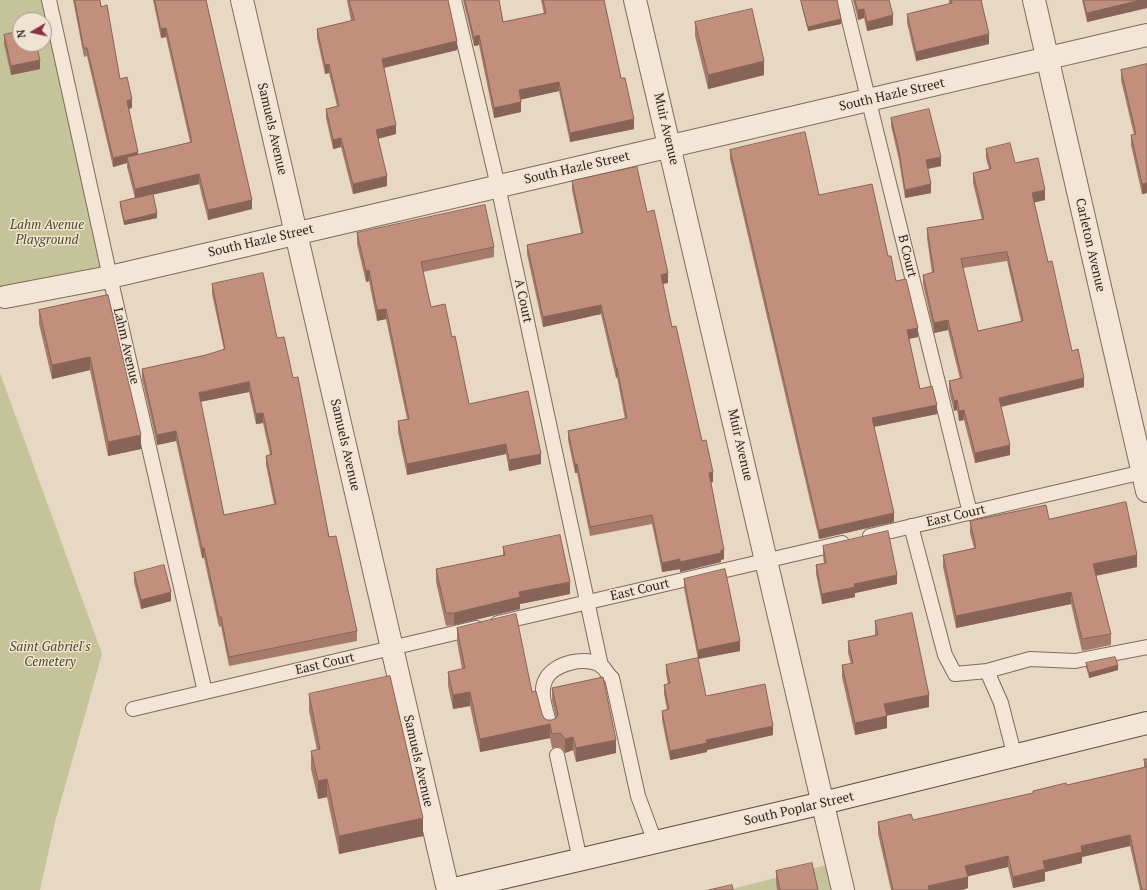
<!DOCTYPE html>
<html>
<head>
<meta charset="utf-8">
<style>
  body { margin:0 }
  #map { position:relative; width:1147px; height:890px; overflow:hidden; background:#e8d7c3; font-family:"PT Serif",serif }
  canvas { display:block }
  .north { position:absolute; left:12px; top:12px; width:40px; height:40px; box-sizing:border-box; background:#f1e3d2; border:1px solid #a5978a; border-radius:50%; rotate:261deg; font-size:11px; font-weight:700; line-height:16px; text-align:center; color:#32251e }
  .north::after { content:''; display:block; margin:auto; width:14px; height:18px; background:#893342; clip-path:polygon(50% 0,100% 100%,50% 72%,0 100%) }
</style>
</head>
<body>
<div id="map">
<canvas width="1147" height="890"></canvas>
<div class="north">N</div>
</div>
<script>
const ctx = document.querySelector('canvas').getContext('2d');
ctx.lineJoin = 'round';
function paint(path, color) { ctx.fillStyle = color; ctx.fill(path, 'evenodd'); }
function stroke(path, color, width, dash) { ctx.strokeStyle = color; ctx.lineWidth = width; ctx.lineCap = dash ? 'butt' : 'round'; ctx.setLineDash(dash || []); ctx.stroke(path); }
function drawText(font, color, halo, rows, align = 'center') {
  ctx.font = font + ' "PT Serif",serif'; ctx.lineWidth = 3; ctx.setLineDash([]); ctx.textBaseline = 'middle'; ctx.strokeStyle = halo; ctx.fillStyle = color; for (const [text, x, y, turn = 0] of rows) {
    ctx.save(); ctx.translate(x, y); ctx.rotate((+turn || 0) * Math.PI / 180); ctx.textAlign = isNaN(turn) ? turn : align; if (halo) ctx.strokeText(text, 0, 0); ctx.fillText(text, 0, 0); ctx.restore();
  }
}
paint(new Path2D(`
  M0,0H47L104,272L0,289ZM20,20H44V44H20Z
  M0,373L102,654L55,822L40,890H0Z
  M830,864L836,890H728Z`), '#c5c399');
const lane = new Path2D(`
  M49,0L110,277L205,692
  M454,0L498,186L601,666
  M844,0L970,513
  M911,526L945,655L955,674L987,671
  M870,536L1147,471
  M498,623L842,543
  M133,709L476,628
  M550,726C547,713 539,694 545,681C552,663 587,655 602,666C605,669 608,675 612,678L638,796L655,842
  M557,755L580,860
  M1015,757L1001,703L987,671L1030,659L1075,661L1147,647`);
const street = new Path2D(`
  M242,0L448,890
  M635,0L843,890
  M1034,0L1147,491
  M5,297L110,277L1147,35`);
const secondary = new Path2D(`
  M450,890L823,803L1147,723`);
stroke(lane, '#816a5c', 16);
stroke(street, '#816a5c', 24);
stroke(secondary, '#634b3f', 24);
stroke(lane, '#f4e6d6', 14);
stroke(street, '#f4e6d6', 22);
stroke(secondary, '#f4e6d6', 22);
paint(new Path2D(`
  M73,0H100L120,79L132,108L129,109L138,155L190,142L166,37L161,38L153,0H206L252,209L208,220L199,184L153,194L157,218L124,225L120,206V202L135,198L127,167V163L113,167L87,56L84,57Z
  M347,0H448L457,50L384,68L396,134L378,139L387,186L353,194L341,147L333,149L326,118V109L337,106L329,73L325,74L317,38V29L351,21Z
  M463,0H499L503,22L544,14L541,0H604L621,78L634,129L570,142L559,91L521,99V112L494,118L479,45L474,46Z
  M801,0H837L841,24L808,31L801,3Z
  M853,0H889L893,25L867,31L864,18L858,20Z
  M949,0H983L981,1L989,44L916,61L907,23V14L949,4Z
  M1082,0H1147V8L1087,22Z
  M695,22L764,75L708,89L695,36Z
  M4,35L40,69L11,75L4,44Z
  M1147,64V193L1142,194L1131,145V135H1134L1121,80V70Z
  M891,118L941,166L928,169L931,193L905,198L899,160L891,126Z
  M986,149L1015,163L1045,200L1034,202L1048,262L1072,351L1084,387L1001,407L1010,455L975,463L964,420L959,421L957,410L954,411L949,391V381L960,379L948,330L934,333L923,284V275L932,273L927,238V228L982,220L973,183V173L989,169L986,158ZM1007,261L1021,321L978,331L963,268Z
  M730,150L819,195L888,256L896,281L918,337L909,339L920,389L937,414L874,427L894,522L819,539L730,159Z
  M572,181L647,212L668,283L662,284L672,327L713,482H711L724,559L721,560V562L680,572V569L662,572L652,524L590,536L577,473H575L568,440V431L625,419L617,377L616,378L601,314L543,327L527,254V245L581,233L572,190Z
  M357,233L494,247V257L423,272L431,307L452,337L469,404L541,464L509,471L506,454L407,475L398,432V421L407,419L386,319L377,321L369,281L366,282L357,244Z
  M212,284L277,338L293,378L329,537L357,631V641L229,666L221,626L219,627L204,558H202L176,441L157,445L142,379V369L206,355L224,350L212,294ZM249,392L256,424L263,423L270,455L266,456V465L274,504L224,515L200,402Z
  M108,295L141,449L108,456L90,370L52,379L39,324V310Z
  M1049,519L1137,567L1096,576L1111,634V645L1082,651L1071,604L956,628L943,567V555L974,548L970,533V521Z
  M823,546L897,584L855,593V597L822,604L816,574V565L824,563L823,556Z
  M503,547L570,594L520,604V609L454,625L446,626L436,582V569L503,555Z
  M134,573L171,601L141,609L134,582Z
  M684,579L740,651L698,659L684,588Z
  M875,621L929,707L886,716L887,728L855,735L842,677V665L851,664L848,653V641L875,635Z
  M457,628L532,692L544,718L547,720H552L556,718L552,701V688L616,753L576,762L573,750L565,753L560,747L552,748L550,738L480,752L470,706L453,709L448,686V672L462,669L457,642Z
  M1086,663L1118,670L1089,678L1086,667Z
  M666,665L706,696L773,735L707,750V752L670,760L662,720V711L667,710L664,694V685L668,684L666,674Z
  M309,694L423,836L339,854L327,797L318,799L311,769V751L317,750L309,711Z
  M1144,759H1147V890H1140L1130,846L1082,857V863L1045,872V881L1013,888L1008,867L968,876V888L962,890H891L878,834V822L913,820L1033,793V791L1067,785L1144,767Z
  M776,871L818,890H777L776,883Z`), '#a77b6c');
paint(new Path2D(`
  M1141,0H1147V8L1087,22V13Z
  M864,9V18L858,20V10Z
  M893,15V25L867,31V22Z
  M841,19V24L808,31V27Z
  M166,28V37L161,38V29Z
  M989,34V44L916,61V52Z
  M479,35V45L474,46V37Z
  M457,41V50L382,68V59Z
  M40,60V69L11,75V66Z
  M764,61V75L708,89V75Z
  M329,64V73L325,74V65Z
  M559,82V91L519,100V90Z
  M132,99V108L127,109V101Z
  M521,102V112L494,118V108Z
  M634,119V129L570,142V133Z
  M396,125V134L376,139V130Z
  M341,138V147L333,149V140Z
  M138,152V161L127,157V163L113,167V158Z
  M941,157V166L926,169V160Z
  M199,174V184L135,199V189Z
  M387,176V186L353,194V184Z
  M1147,183V193L1142,194V184Z
  M931,184V193L905,198V190Z
  M1045,190V200L1032,203V193Z
  M252,200V209L208,220V210Z
  M157,213V218L124,225V221Z
  M369,270V281L366,282V271Z
  M668,273V283L661,284V275Z
  M601,305V314L543,327V317Z
  M386,309V319L377,321V310Z
  M948,320V330L934,333V323Z
  M918,328V337L907,339V330Z
  M90,357V370L52,379V365Z
  M616,368H617V377L616,378Z
  M1084,378V387L999,407V398Z
  M249,382V392L199,402V393Z
  M957,400V410L954,411V401Z
  M937,405V414L872,427V418Z
  M964,410V420L959,421V411Z
  M263,413V423L256,424V414Z
  M176,431V441L157,445V435Z
  M141,435V449L108,456V442Z
  M506,444V454L407,475V464Z
  M1010,445V455L975,463V453Z
  M541,454V464L509,471V460Z
  M575,464H577V473H575Z
  M713,472V482L709,483V473Z
  M894,513V522L819,539V530Z
  M202,548H204V558H202Z
  M724,550V559L721,560V562L680,572V562Z
  M1137,555V567L1093,576V564Z
  M680,559V569L662,572V563Z
  M897,575V584L855,593V597L822,604V594L854,584Z
  M570,582V594L520,604V609L454,625V613L519,592Z
  M171,592V601L141,609V600Z
  M1071,592V604L956,628V616Z
  M740,641V651L698,659V650Z
  M1118,665V670L1089,678V673Z
  M470,692V706L453,709V695Z
  M929,695V707L884,716V704Z
  M887,716V728L855,735V723Z
  M550,724V738L480,752V739Z
  M773,726V735L707,750V752L670,760V751L706,740Z
  M573,737V750L565,753V739Z
  M616,740V753L576,762V748Z
  M327,779V797L318,799V781Z
  M423,818V836L339,854V836Z
  M1130,835V846L1082,857V863L1045,872V881L1013,888V877L1043,861L1081,846Z
  M1008,856V867L965,877V866Z
  M968,877V888L962,890H928V886Z`), '#886458');
const building = new Path2D(`
  M75,0H100L101,7L107,5L120,79L127,77L132,99L127,101L138,152L113,158L87,48H84Z
  M155,0H206L252,200L208,210L199,174L135,189L127,157L192,142L166,28L161,29Z
  M349,0H448L457,41L382,59L396,125L376,130L387,176L353,184L341,138L333,140L326,109L339,106L329,64L325,65L317,29L354,20Z
  M465,0H499L503,22L546,13L543,0H604L621,78H625L634,119L570,133L559,82L519,90L521,102L494,108L479,35L474,37Z
  M801,0H837L841,19L808,27Z
  M855,0H889L893,15L867,22L864,9L858,10Z
  M951,0H981L989,34L916,52L907,14L952,3Z
  M1084,0H1141L1087,13Z
  M752,9L764,61L708,75L695,22Z
  M20,31V44H36L40,60L11,66L4,35Z
  M1147,64V183L1142,184L1131,135L1136,134L1121,70Z
  M929,109L941,157L926,160L931,184L905,190L899,151L891,118Z
  M805,132L819,195L872,184L888,256H891L896,281L906,279L918,328L907,330L920,389L932,386L937,405L872,418L894,513L819,530L730,150Z
  M1010,143L1015,163L1038,158L1045,190L1032,193L1048,262L1052,261L1072,351L1078,349L1084,378L999,398L1010,445L975,453L964,410L959,411L957,400L954,401L949,381L962,378L948,320L934,323L923,275L934,272L927,228L984,219L973,173L991,169L986,149ZM1007,252L1023,321L978,331L961,259Z
  M637,167L647,212L654,210L668,273L661,275L672,327L676,326L702,441L706,440L713,472L709,473L724,550H721V553L680,562V559L662,563L652,515L590,527L577,464H575L568,431L627,418L617,368H616L601,305L543,317L527,245L583,233L572,181Z
  M153,194L157,213L124,221L120,202Z
  M485,205L494,247L421,262L431,307L445,304L452,337L455,336L469,404L528,391L541,454L509,460L506,444L407,464L398,421L409,419L386,309L377,310L369,270L366,271L357,233Z
  M263,273L277,338L284,337L293,378L298,377L329,537L336,536L357,631L229,657L221,617H219L204,548H202L176,431L157,435L142,369L206,355L225,349L212,284ZM249,382L256,414L263,413L272,454L266,456L276,504L224,515L199,393Z
  M108,295L141,435L108,442L90,357L52,365L39,310Z
  M1126,502L1137,555L1093,564L1111,634L1082,639L1071,592L956,616L943,555L976,548L970,521L1046,505L1049,519Z
  M888,531L897,575L854,584L855,587L822,594L816,565L826,563L823,546Z
  M560,535L570,582L519,592L520,597L454,613H446L436,569L505,555L503,547Z
  M164,565L171,592L141,600L134,573Z
  M725,569L740,641L698,650L684,579Z
  M912,613L929,695L884,704L887,716L855,723L842,665L853,663L848,641L878,635L875,621Z
  M516,614L532,692L536,691L542,714L544,718L547,720H552L556,718L558,714L552,688L603,677L616,740L576,748L573,737L565,739L560,733L552,734L550,724L480,739L470,692L453,695L448,672L465,668L457,628Z
  M1115,657L1118,665L1089,673L1086,663Z
  M698,658L706,696L765,684L773,726L706,740L707,743L670,751L662,711L669,709L664,685L670,683L666,665Z
  M390,676L423,818L339,836L327,779L318,781L311,751L320,749L309,694Z
  M1144,759H1147V890H1142L1130,835L1081,846L1082,852L1043,861L1045,869L1013,877L1008,856L965,866L968,877L928,886L929,890H893L878,822L911,814L913,820L1033,793V791L1066,783L1067,785L1146,767Z
  M812,863L818,890H780L776,871Z
  M732,885L733,890H709Z`);
paint(building, '#c28f7d');
stroke(building, '#886458', 1);
drawText('13px', '#32251e', '#f1e3d2', [
  ["South Hazle Street",892,95,-13],
  ["Samuels Avenue",272,129,77],
  ["Muir Avenue",666,129,77],
  ["South Hazle Street",577,168,-13],
  ["South Hazle Street",261,241,-13],
  ["Carleton Avenue",1090,245,77],
  ["B Court",907,256,76],
  ["A Court",523,301,78],
  ["Lahm Avenue",126,346,77],
  ["Samuels Avenue",345,445,77],
  ["Muir Avenue",740,445,77],
  ["East Court",956,516,-13],
  ["East Court",640,590,-13],
  ["East Court",325,664,-13],
  ["Samuels Avenue",418,761,77],
  ["South Poplar Street",799,809,-13]
]);
drawText('italic 13px', '#494c27', '#f1e3d2', [
  ["Lahm Avenue",47,225],
  ["Playground",47,240],
  ["Saint Gabriel's",50,647],
  ["Cemetery",50,662]
]);
</script>
</body>
</html>
